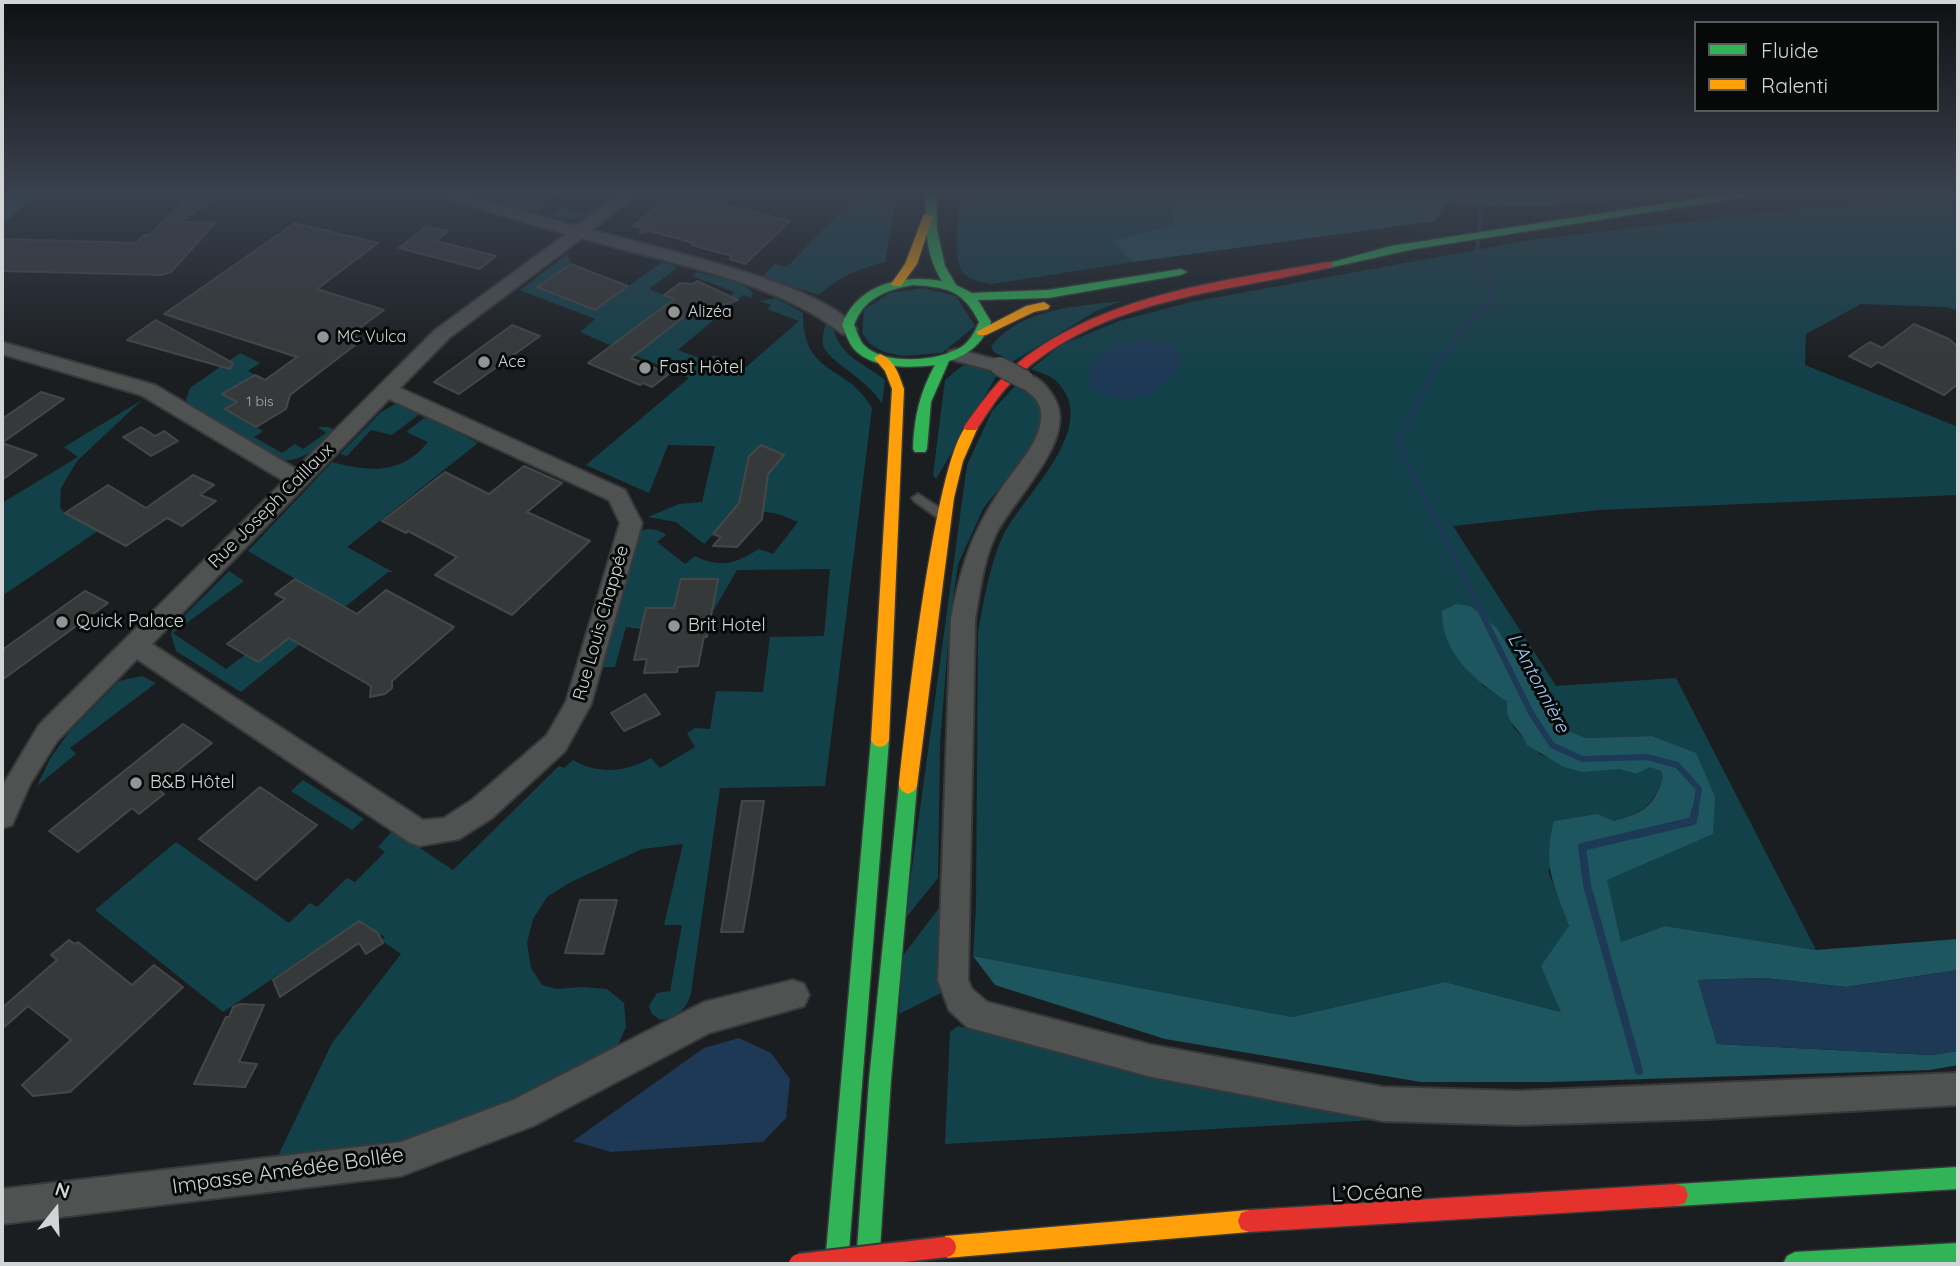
<!DOCTYPE html>
<html>
<head>
<meta charset="utf-8">
<style>
  body { margin:0 }
  #map { position:relative; width:1960px; height:1266px; overflow:hidden; background:#1b1e20; font-family:Quicksand,sans-serif }
  canvas { display:block }
  .frame { position:absolute; inset:0; border:4px solid #d1d5d6; pointer-events:none }
  .legend { position:absolute; left:1694px; top:21px; width:245px; height:91px; box-sizing:border-box; background:#070909; border:2px solid #585b5b; margin:0; padding:9px 12px; list-style:none; font-size:21px; color:#d1d5d6 }
  .legend li { display:flex; align-items:center; gap:14px; height:35px }
  .legend b { width:35px; border:2px solid #585b5b }
  .north { position:absolute; left:21px; top:1175px; width:70px; height:70px; -webkit-text-stroke:5px #070909; paint-order:stroke; rotate:18deg; font-size:19px; font-weight:700; line-height:28px; text-align:center; color:#d1d5d6 }
  .north::after { content:''; display:block; margin:auto; width:24px; height:32px; background:#d1d5d6; clip-path:polygon(50% 0,100% 100%,50% 72%,0 100%) }
</style>
</head>
<body>
<div id="map">
<canvas width="1960" height="1266"></canvas>
<div class="frame"></div>
<ul class="legend">
<li><b style="height:9px;background:#30b455"></b>Fluide</li>
<li><b style="height:9px;background:#ff9f0a"></b>Ralenti</li>
</ul>
<div class="north">N</div>
</div>
<script>
const ctx = document.querySelector('canvas').getContext('2d');
ctx.lineJoin = 'round';
function paint(path, color) { ctx.fillStyle = color; ctx.fill(path, 'evenodd'); }
function stroke(path, color, width, dash) { ctx.strokeStyle = color; ctx.lineWidth = width; ctx.lineCap = dash ? 'butt' : 'round'; ctx.setLineDash(dash || []); ctx.stroke(path); }
function drawText(font, color, halo, rows, align = 'center') {
  ctx.font = font + ' Quicksand,sans-serif'; ctx.lineWidth = 6; ctx.setLineDash([]); ctx.textBaseline = 'middle'; ctx.strokeStyle = halo; ctx.fillStyle = color; for (const [text, x, y, turn = 0] of rows) {
    ctx.save(); ctx.translate(x, y); ctx.rotate((+turn || 0) * Math.PI / 180); ctx.textAlign = isNaN(turn) ? turn : align; if (halo) ctx.strokeText(text, 0, 0); ctx.fillText(text, 0, 0); ctx.restore();
  }
}
paint(new Path2D(`
  M472,194H555L545,201L548,205L538,212Z
  M610,194H622C595,214 586,225 550,216L561,207L585,213Z
  M857,194H897L885,262C859,268 839,277 819,295L762,277L775,264L787,267Z
  M960,194H1167L1174,225L1112,241L1133,262L992,284C982,282 969,281 962,271C952,256 959,212 960,194Z
  M1887,194H1958V311L1947,307L1861,304L1806,334L1805,365L1958,427V495L1599,510L1453,526L1556,686L1676,678L1816,950L1665,926L1621,942L1606,880L1712,834L1651,736L1585,738L1556,726L1497,628L1482,685L1507,702L1513,727L1541,755L1552,758L1564,767L1619,769L1636,774L1650,766L1661,771L1663,777C1651,808 1645,811 1614,821L1598,814L1548,871L1569,926L1562,1012L1445,982L1292,1017L973,956L976,907L978,632C984,600 989,568 1002,538C1021,496 1105,426 1055,380C1049,375 1038,372 1031,369L1061,345L1119,321L1191,302L1531,240L1877,199Z
  M567,254L571,264L538,287L595,310L662,262L678,267L649,289L674,299L612,346L580,332L595,319L520,290Z
  M697,272C714,277 741,280 753,293L751,298L743,295L678,350L707,361L714,355L745,368L799,321L767,309L771,305L760,301L776,298L803,313C803,378 847,363 872,408L825,786L720,788L691,993C686,1010 678,1017 660,1020L652,1014L649,1006L657,993L670,991L682,925H664L683,844L642,849L571,882L547,897L533,919L527,943L531,968L542,985L557,989L581,987L607,989L624,1003L626,1027L615,1052L525,1100L397,1142L278,1156L332,1043L401,954L381,940L385,937L375,931L362,930L366,925L359,921L223,1012L95,910L176,842L289,923L310,903L317,907L347,878L355,882L385,852L378,847L393,830L453,870L559,766L564,768L573,760C598,775 626,772 651,758L660,768L695,747L687,733L695,728L710,729L716,691L763,692L770,637L824,636L830,569L737,570L712,613L718,579H681L674,608H647L641,629L626,627L615,667H597L635,532C644,528 658,528 666,535L657,542L685,564L695,556C721,569 736,563 759,549L773,554L798,522C756,502 735,511 704,544L676,522L648,517L679,504L702,502L715,446L668,445L649,493L586,465L689,378L634,355L689,313L700,317L723,305L734,292L692,276Z
  M924,288L956,296L975,326L942,353L903,356L884,352L870,344L862,333L864,310L889,293Z
  M1122,301L1096,311L1012,362L994,352L991,346C1024,307 1075,307 1122,301Z
  M827,319L832,322C838,357 860,360 885,380L882,404C869,380 829,362 823,346C821,337 825,328 827,319Z
  M240,353L260,363L248,371L255,375L223,394L237,402L226,410L263,431L254,437L282,453L295,444L303,449L326,433L318,427H329L337,431C319,448 305,460 280,461L192,410L186,400L190,388Z
  M971,364L997,375L936,479L933,475L945,380L962,366Z
  M1015,386L1032,396L1041,405L1040,423L1034,443L983,509L958,564L950,618L940,744L938,878L905,919L967,465L992,411Z
  M142,400L77,461L61,488L60,508L65,513L122,494L139,503L2,596V503L78,457L64,447Z
  M395,404L421,413L392,435L371,430L347,456L340,454L381,412Z
  M427,416L478,443L347,547L393,572H388L241,692L176,651L171,634L173,627L229,571L244,581L173,633L226,669L245,655L258,662L334,602L248,551L332,462C371,472 401,475 428,442L406,432Z
  M142,676L156,683L70,748L76,754L37,786L51,757L70,731L119,681Z
  M303,780L364,819L352,830L291,791Z
  M942,904L943,992L899,1014L902,957Z
  M958,1026L1149,1076L1374,1120L945,1144L950,1032Z`), '#13414a');
paint(new Path2D(`
  M2,194H37L2,225Z
  M1167,194H1625L1628,199L1538,206L1445,204L1435,221L1133,262L1111,241L1174,225Z
  M1456,604L1470,606L1497,628L1556,726L1586,738L1651,736L1696,753L1715,797L1713,834L1607,880L1621,942L1665,926L1816,950L1958,939V970L1846,987L1764,978L1698,980L1717,1044L1931,1055L1958,1051V1065L1930,1070L1550,1082H1421L1165,1039L995,985L973,956L1292,1017L1445,982L1561,1012L1541,966L1569,926C1554,885 1542,866 1554,821L1598,814L1614,821C1644,812 1653,808 1663,777L1661,771L1650,767L1636,774L1619,769L1582,772L1564,767L1527,745C1520,726 1505,726 1507,702C1475,680 1441,653 1442,611Z`), '#1e5660');
paint(new Path2D(`
  M1146,340L1168,344L1183,357L1171,378L1147,395L1121,400L1089,388L1090,364L1112,345Z
  M1958,970V1051L1931,1055L1717,1044L1698,980L1764,978L1846,987Z
  M739,1038L771,1053L790,1079L786,1118L763,1142L611,1152L573,1141L704,1048Z`), '#1e3956');
stroke(new Path2D(`
  M1407,464L1399,436L1440,359L1467,325L1492,302L1488,278L1477,252L1483,194`), '#1e3956', 4.5);
stroke(new Path2D(`
  M1407,462L1531,713L1552,745L1582,759L1647,757L1677,765L1699,789L1695,813`), '#1e3956', 6);
stroke(new Path2D(`
  M1639,1071L1587,885L1582,847L1693,821L1695,811`), '#1e3956', 8);
const building = new Path2D(`
  M190,194H223L180,222L215,223L171,272L162,275L2,271V239L137,243L144,235H150Z
  M671,194H705L700,198L790,221L745,264L730,259L732,256L692,245L694,243L650,231L640,233L641,228L633,226Z
  M295,223L378,243L317,289L384,310L350,335L363,339L290,395L286,409L256,427L225,409L237,402L222,394L255,375L265,380L297,357L164,314Z
  M426,227L448,231L436,241L496,256L480,269L399,248Z
  M571,264L599,275L628,286L595,310L537,287Z
  M697,281L738,300L715,307L700,317L689,313L631,358L669,374L652,387L643,383L640,385L588,363L674,299L664,295L680,283L693,284Z
  M156,320L233,363L230,369L127,340Z
  M1914,324L1949,339L1958,347V384L1944,395L1878,362L1871,367L1849,356L1870,342L1882,348Z
  M512,325L540,336L459,394L434,382Z
  M41,392L64,399L2,443V419Z
  M141,427L155,436L164,431L178,441L151,456L123,437Z
  M2,443L37,455L2,480Z
  M761,445L784,455L768,474L762,519L737,547L713,546L721,537L713,534L739,503L749,456Z
  M524,466L562,483L527,512L590,541L512,615L435,575L457,557L408,531L406,533L382,521L445,472L489,494Z
  M193,475L214,485L200,495L216,501L182,526L167,518L126,546L65,513L108,485L146,508Z
  M295,579L357,614L386,590L454,627L392,681V688L385,694L370,697L371,686L289,638L258,662L227,644L285,599L275,594Z
  M681,579H718L707,637H704L698,666L678,667L677,672L644,673L647,659L634,660L646,608H674Z
  M85,591L108,603L2,680V650Z
  M645,694L660,714L624,731L611,713Z
  M183,724L212,743L156,788L164,794L139,814L132,808L78,852L49,831Z
  M260,787L317,825L256,880L199,839Z
  M742,801H764L752,880L743,932H721Z
  M580,900H617L603,954L565,953Z
  M359,921L378,933L383,943L366,954L359,943L280,997L273,980Z
  M69,940L75,944L78,942L132,985L154,965L183,987L70,1092L33,1096L22,1085L71,1040L28,1006L2,1029V1008L57,960L51,955Z
  M240,1004L264,1005L239,1062L257,1064L245,1087L194,1084L226,1017H229L233,1007Z`);
paint(building, '#36393a');
stroke(building, '#444748', 2);
const lane = new Path2D(`
  M918,494L946,512L948,515L946,518H938L914,501L912,498Z`);
const street = new Path2D(`
  M438,194H463L576,226L620,194H638L592,230C651,247 824,283 857,329L848,335L841,333C775,280 663,262 582,238L449,338L400,388L625,490L642,523L591,704L565,751L492,818L459,839L419,846L409,842L137,659L57,741L30,784L12,825L2,828V787L39,725L284,481L141,395L2,354V342L155,385L296,469L435,330L566,234L440,197ZM389,399L609,500L620,523L566,702L547,735L472,800L444,818L423,820L152,644Z
  M956,349L1006,362L1009,366L1006,370L999,372L949,359L946,355L949,351Z
  M1025,374C1039,377 1045,384 1053,396C1081,437 1013,498 995,536C983,562 980,591 975,619L968,980L972,989L987,1002L1152,1045L1383,1087L1518,1091L1958,1073V1105L1706,1119L1518,1125L1383,1121L1152,1077L967,1027L949,1010L938,980L951,619C962,560 975,524 1011,475C1024,458 1047,431 1040,407C1036,394 1022,390 1015,380L1018,376Z
  M793,980L804,984L809,995L804,1006L709,1033L533,1126L401,1176L2,1224V1189L401,1142L513,1100L704,1002Z`);
const fast = new Path2D(`
  M926,194H936L937,230L945,266L956,285L972,293L1048,290L1181,269L1187,272L1181,275L1048,298L978,300L991,322C983,343 970,354 949,361L931,402L927,449L925,452H915L913,449C914,417 920,392 935,365C911,368 873,369 855,350C848,343 846,333 842,325C857,284 902,274 942,281C925,255 925,224 926,194ZM913,285C947,287 963,290 979,322C975,331 971,339 964,345C942,362 884,366 864,345C859,340 857,331 854,325C864,298 886,290 913,285Z
  M1726,194H1750L1745,197L1414,249L1328,268L1322,265L1391,246Z
  M880,733L886,735L889,740L848,1264H825L871,740L874,735Z
  M908,778L914,781L917,786L891,1080L879,1264H856L869,1080L899,786L902,781Z
  M1958,1167V1189L1677,1206L1669,1203L1666,1195L1669,1187L1677,1184Z
  M1958,1243V1264H1783L1787,1256L1795,1252Z`);
const slow = new Path2D(`
  M924,214L933,216L917,264L901,286H893L891,284L905,264Z
  M1044,302L1050,306L1048,309L1034,312L986,335H978L976,332L1026,306Z
  M880,354C895,360 899,375 904,389L889,740L886,745L880,747L874,745L871,740L892,389L885,371L874,358Z
  M971,423L978,427L963,461L954,498L917,786L914,791L908,794L902,791L899,786C904,738 937,434 971,423Z
  M1249,1210L1257,1213L1260,1221L1257,1229L1249,1232L946,1258L938,1255L935,1247L938,1239L946,1236Z`);
const jam = new Path2D(`
  M1328,262L1332,263V267C1220,294 1092,298 1007,387C995,400 986,416 976,430H966L964,427C984,398 1007,368 1037,349C1122,292 1229,280 1328,262Z
  M1677,1184L1685,1187L1688,1195L1685,1203L1677,1206L1249,1232L1241,1229L1238,1221L1241,1213L1249,1210Z`);
stroke(lane, '#37393a', 4);
stroke(street, '#37393a', 4);
stroke(fast, '#37393a', 3);
stroke(slow, '#37393a', 3);
stroke(jam, '#37393a', 3);
paint(lane, '#505252');
paint(street, '#505252');
paint(fast, '#30b455');
paint(slow, '#ff9f0a');
paint(jam, '#e5322d');
const streetBridge = new Path2D(`
  M999,366L1025,380`);
const jamBridge = new Path2D(`
  M799,1264L946,1247`);
stroke(streetBridge, '#37393a', 21, []);
stroke(jamBridge, '#37393a', 24, []);
stroke(streetBridge, '#505252', 18);
stroke(jamBridge, '#e5322d', 20);
const sky = ctx.createLinearGradient(0, 0, 0, 371);
sky.addColorStop(0, '#0f1012');
sky.addColorStop(0.52, '#39414e');
sky.addColorStop(1, '#39414e00');
ctx.fillStyle = sky;
ctx.fillRect(0, 0, 1960, 371);
for (const [x, y, r, color] of [
  [674,312,7,"#919596"],
  [323,337,7,"#919596"],
  [484,362,7,"#919596"],
  [645,368,7,"#919596"],
  [62,622,7,"#919596"],
  [674,626,7,"#919596"],
  [136,783,7,"#919596"]
]) { const dot = new Path2D(); dot.arc(x, y, r, 0, 2 * Math.PI); ctx.fillStyle = color; ctx.fill(dot); stroke(dot, '#070909', 2.5); }
drawText('14px', '#aaaeaf', null, [
  ["1 bis",260,402]
]);
drawText('16px', '#d1d5d6', '#070909', [
  ["Alizéa",688,312],
  ["MC Vulca",337,337],
  ["Ace",498,362]
], 'left');
drawText('18px', '#d1d5d6', '#070909', [
  ["Fast Hôtel",659,368],
  ["Quick Palace",76,622],
  ["Brit Hotel",688,626],
  ["B&B Hôtel",150,783]
], 'left');
drawText('18px', '#d1d5d6', '#070909', [
  ["Rue Joseph Caillaux",271,506,-45],
  ["Rue Louis Chappée",601,623,-74]
]);
drawText('italic 19px', '#a2caf7', '#070909', [
  ["L'Antonnière",1538,683,62]
]);
drawText('21px', '#d1d5d6', '#070909', [
  ["Impasse Amédée Bollée",288,1171,-8],
  ["L’Océane",1377,1193,-3]
]);
</script>
</body>
</html>
